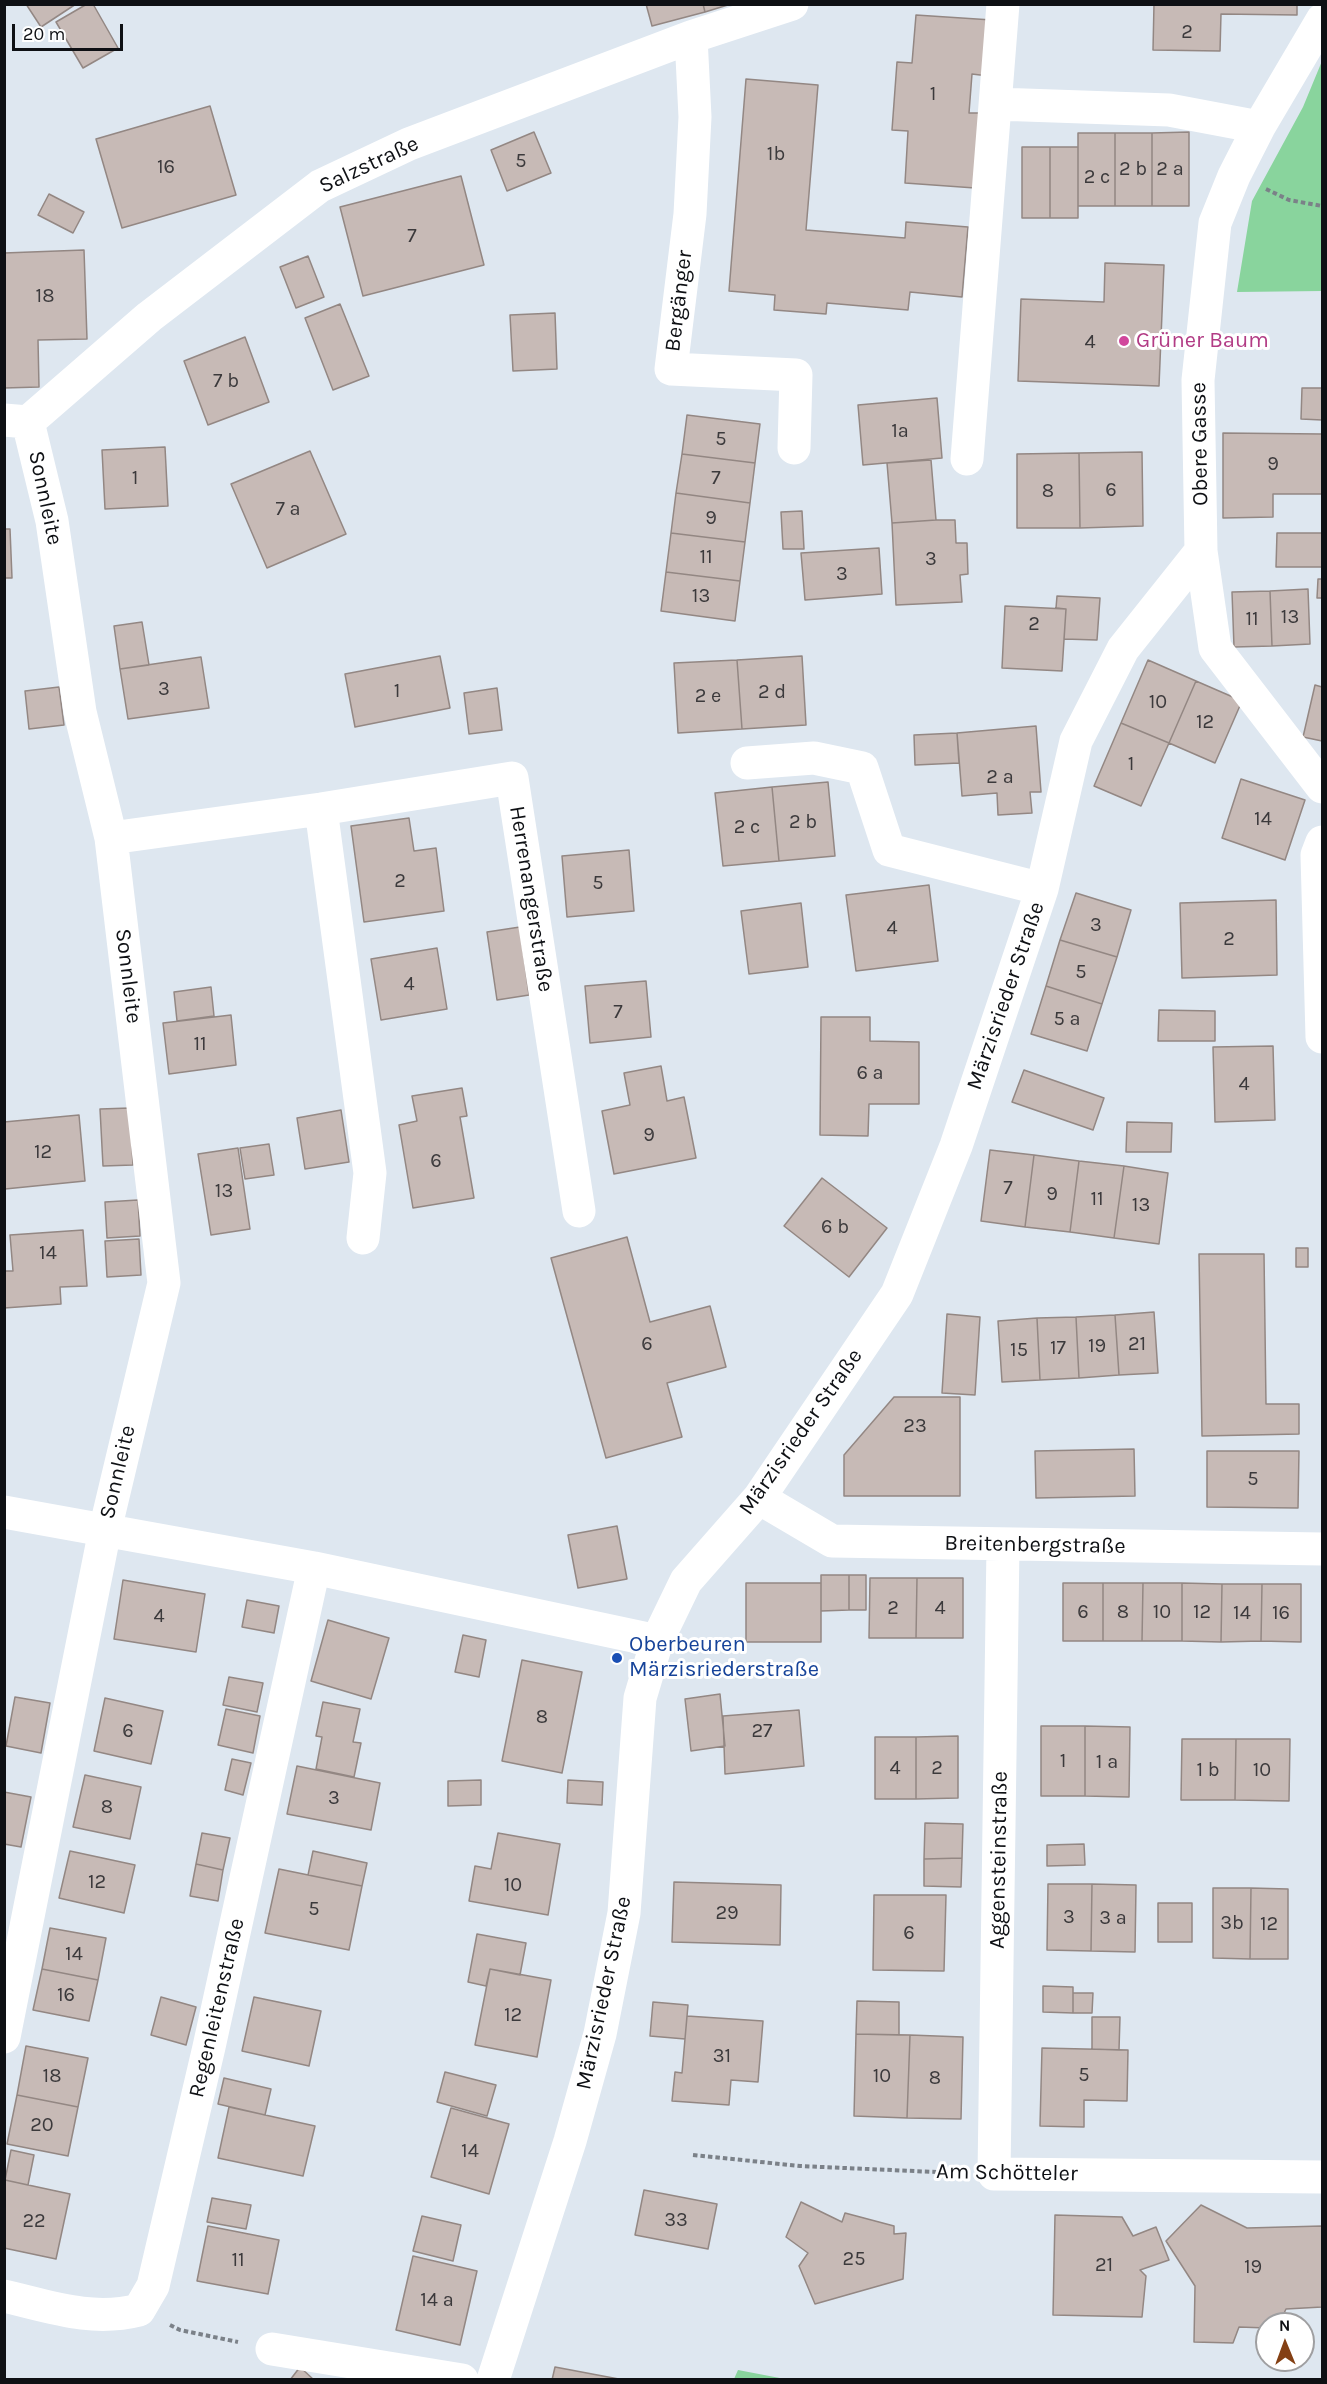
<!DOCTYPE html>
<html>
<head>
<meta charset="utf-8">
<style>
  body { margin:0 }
  #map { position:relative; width:1327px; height:2384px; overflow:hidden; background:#dee7f0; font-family:Karla,sans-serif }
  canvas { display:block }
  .frame { position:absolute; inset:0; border:6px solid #0e1014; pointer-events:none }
  .north { position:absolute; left:1255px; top:2312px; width:60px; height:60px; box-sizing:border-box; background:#fff; border:2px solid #9f9fa1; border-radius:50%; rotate:359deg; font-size:16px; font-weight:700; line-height:24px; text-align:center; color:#0e1014 }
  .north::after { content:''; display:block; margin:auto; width:21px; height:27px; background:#844014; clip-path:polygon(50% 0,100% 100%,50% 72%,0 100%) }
  .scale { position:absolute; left:12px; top:24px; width:111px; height:27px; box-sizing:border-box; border:3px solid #0e1014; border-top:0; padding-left:8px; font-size:18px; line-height:21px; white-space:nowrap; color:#0e1014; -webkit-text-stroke:4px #fff; paint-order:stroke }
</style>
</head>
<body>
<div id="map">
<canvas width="1327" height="2384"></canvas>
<div class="frame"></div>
<div class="north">N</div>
<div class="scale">20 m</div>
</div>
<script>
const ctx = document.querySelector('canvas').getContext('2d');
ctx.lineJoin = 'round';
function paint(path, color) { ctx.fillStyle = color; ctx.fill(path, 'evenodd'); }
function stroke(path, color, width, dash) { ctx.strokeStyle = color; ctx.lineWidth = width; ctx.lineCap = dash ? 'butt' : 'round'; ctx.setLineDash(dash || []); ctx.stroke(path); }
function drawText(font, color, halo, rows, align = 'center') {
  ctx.font = font + ' Karla,sans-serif'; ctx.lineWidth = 6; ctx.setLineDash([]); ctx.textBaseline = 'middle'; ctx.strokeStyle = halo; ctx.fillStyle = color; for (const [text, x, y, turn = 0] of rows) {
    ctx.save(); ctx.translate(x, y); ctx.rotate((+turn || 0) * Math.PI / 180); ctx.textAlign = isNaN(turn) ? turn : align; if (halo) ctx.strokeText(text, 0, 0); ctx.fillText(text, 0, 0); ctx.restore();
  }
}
paint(new Path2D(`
  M1322,61V291L1237,292L1252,201L1303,107Z
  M738,2370L785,2379H734Z`), '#89d49d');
const building = new Path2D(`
  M26,4H76L41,27Z
  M87,4H93L118,48L83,68L56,22Z
  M646,4H703L705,12L652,26Z
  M703,4H731L705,12Z
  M1154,4H1297V15L1221,14L1220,51L1153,50Z
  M916,15L992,20L988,76L972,74L969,113H980L975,188L905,183L908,131L892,130L897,62L912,63Z
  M746,79L818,85L806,230L905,238L906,222L968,227L962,297L910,292L908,310L827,303L826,314L774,310L775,295L729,291Z
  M210,106L236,195L122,228L96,139Z
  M534,132L551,173L507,191L491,150Z
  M1189,132V206H1152V133Z
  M1078,133H1115V206H1078Z
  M1115,133H1152V206H1115Z
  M1022,147H1050V218H1022Z
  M1050,147H1078V218H1050Z
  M461,176L484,265L363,296L340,207Z
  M49,194L84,212L73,233L38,215Z
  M84,250L87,339L38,340L39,387L4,388V253Z
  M308,256L324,297L296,308L280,267Z
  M1105,263L1164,265L1159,386L1018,381L1021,299L1104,302Z
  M340,304L369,376L333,390L305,318Z
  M555,313L557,369L513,371L510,315Z
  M245,337L269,402L208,425L184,361Z
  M1302,388H1322V420L1301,419Z
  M937,398L942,458L863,465L858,405Z
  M687,415L760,424L755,463L682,454Z
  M1223,433L1322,434V494H1273V517L1223,518Z
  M165,447L168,506L105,509L102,450Z
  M310,451L346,534L267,568L231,484Z
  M1142,452L1143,526L1080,528L1079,453Z
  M1079,453L1080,528H1017V454Z
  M682,454L755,463L750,503L676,493Z
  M931,460L936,520L892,523L887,463Z
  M676,493L750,503L745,542L671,533Z
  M802,511L804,549H783L781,512Z
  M936,520H955L956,543H967L968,574L960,575L962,602L896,605L892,523Z
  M4,529H10L12,578H4Z
  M671,533L745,542L740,581L666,572Z
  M1277,533H1322V567H1276Z
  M879,548L882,594L805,600L801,553Z
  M666,572L740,581L735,621L661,611Z
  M1318,579H1322V598H1317Z
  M1308,589L1310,644L1272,646L1270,591Z
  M1270,591L1272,646L1234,647L1232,592Z
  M1057,596L1100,598L1097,640L1064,639L1066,609L1056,608Z
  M1005,606L1066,609L1062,671L1002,668Z
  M142,622L149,665L120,669L114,626Z
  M440,656L450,708L355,727L345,674Z
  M802,656L806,725L742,729L737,660Z
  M201,657L209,708L128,719L120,669Z
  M737,660L742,729L678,733L674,663Z
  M1148,660L1196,681L1169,743L1121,723Z
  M1196,681L1242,701L1215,763L1169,743Z
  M1315,685L1322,687V741L1303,737Z
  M59,687L64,725L29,729L25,691Z
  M497,688L502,730L469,734L464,693Z
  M1121,723L1169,743L1141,806L1094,786Z
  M1036,726L1041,792H1030L1032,813L998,815L997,793L962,796L957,733Z
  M957,733L959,763L915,765L914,735Z
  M1241,779L1305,800L1285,860L1222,838Z
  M828,782L835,856L779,861L772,787Z
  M772,787L779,861L723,866L715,793Z
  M409,818L414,851L436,848L444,911L364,922L351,826Z
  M629,850L634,911L567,917L562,856Z
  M929,885L938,961L856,971L846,895Z
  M1076,893L1131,910L1117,957L1060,940Z
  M1276,900L1277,975L1182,978L1180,903Z
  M801,903L808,967L749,974L741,911Z
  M520,927L529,995L497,1000L487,932Z
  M1060,940L1117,957L1102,1004L1046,986Z
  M437,948L447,1009L381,1020L371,959Z
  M646,981L651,1037L590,1043L585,986Z
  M1046,986L1102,1004L1087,1051L1031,1034Z
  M211,987L214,1016L177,1021L174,992Z
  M1159,1010L1215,1011V1041H1158Z
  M231,1015L236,1065L169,1074L163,1023Z
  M821,1017H870V1041L919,1042V1104H869L868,1136L820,1135Z
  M1273,1046L1275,1120L1215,1122L1213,1047Z
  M661,1066L667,1101L684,1097L696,1158L614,1174L602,1111L630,1105L624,1073Z
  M1024,1070L1104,1098L1093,1130L1012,1102Z
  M462,1088L467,1116L460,1117L474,1198L413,1208L399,1125L417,1121L412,1096Z
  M130,1108L133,1165L103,1166L100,1109Z
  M341,1110L349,1162L305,1169L297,1118Z
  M79,1115L85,1181L5,1189L4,1122Z
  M1127,1122L1172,1123L1171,1152H1126Z
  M269,1144L274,1175L245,1179L240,1148Z
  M238,1148L250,1229L211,1235L198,1154Z
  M990,1150L1034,1155L1025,1227L981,1221Z
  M1034,1155L1079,1161L1070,1232L1025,1227Z
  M1079,1161L1124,1166L1114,1238L1070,1232Z
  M1124,1166L1168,1173L1159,1244L1114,1238Z
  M822,1178L887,1228L849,1277L784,1226Z
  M138,1200L140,1236L107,1238L105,1202Z
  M83,1230L87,1286L60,1287L61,1304L4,1308V1271H13L10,1235Z
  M627,1237L650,1322L710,1306L726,1367L667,1383L682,1437L606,1458L551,1258Z
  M139,1239L141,1275L107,1277L105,1241Z
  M1296,1248H1308V1267H1296Z
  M1199,1254H1264L1266,1404H1299V1434L1202,1436Z
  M1154,1312L1158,1373L1119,1375L1115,1315Z
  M947,1314L980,1317L975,1395L942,1393Z
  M1115,1315L1119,1375L1079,1378L1076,1317Z
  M1076,1317L1079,1378L1040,1380L1037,1318Z
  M1037,1318L1040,1380L1002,1382L998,1321Z
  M894,1397H960V1496H844V1455Z
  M1134,1449L1135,1496L1036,1498L1035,1451Z
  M1207,1451H1299L1298,1508L1207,1507Z
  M617,1526L627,1579L578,1588L568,1535Z
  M821,1575H849V1610L821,1611Z
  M849,1575H866V1610H849Z
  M870,1578H917L916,1638H869Z
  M917,1578H963V1638H916Z
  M123,1580L205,1594L196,1652L114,1639Z
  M746,1583H821V1642H746Z
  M1063,1583H1103V1641H1063Z
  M1103,1583H1143L1142,1641H1103Z
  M1143,1583H1182V1641H1142Z
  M1182,1583L1222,1584L1221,1642L1182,1641Z
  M1222,1584H1262L1261,1641L1221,1642Z
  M1262,1584H1301V1642L1261,1641Z
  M247,1600L279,1606L274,1633L242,1627Z
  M328,1620L389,1638L371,1699L311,1681Z
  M463,1635L486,1640L479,1677L455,1672Z
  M522,1660L582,1672L562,1773L502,1761Z
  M229,1677L263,1683L257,1712L223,1705Z
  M720,1694L725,1746L691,1751L685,1699Z
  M15,1697L50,1703L41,1753L6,1746Z
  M105,1698L163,1711L151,1764L94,1751Z
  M323,1702L360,1709L353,1742L361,1743L354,1777L316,1769L322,1737L316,1736Z
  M226,1709L260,1716L253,1753L218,1745Z
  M799,1710L804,1766L725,1774L723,1716Z
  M1041,1726H1085V1796H1041Z
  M1085,1726L1130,1727L1129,1797L1085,1796Z
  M958,1736V1798L916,1799V1737Z
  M875,1737H916V1799H875Z
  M1182,1739H1236L1235,1800H1181Z
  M1236,1739H1290L1289,1801L1235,1800Z
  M232,1759L251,1763L243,1795L225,1790Z
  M297,1766L380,1783L371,1830L287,1814Z
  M85,1775L141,1787L130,1839L73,1827Z
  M481,1780V1805L448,1806V1781Z
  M568,1780L603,1782L602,1805L567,1803Z
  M4,1792L31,1797L21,1847L4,1844Z
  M925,1823L963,1824L962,1858L924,1859Z
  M202,1833L230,1838L223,1870L196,1864Z
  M498,1833L560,1844L548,1915L469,1901L475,1866L491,1869Z
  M1084,1844L1085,1865L1047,1866V1845Z
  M70,1851L135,1865L124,1913L59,1898Z
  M313,1851L367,1863L362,1886L308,1875Z
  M962,1858L961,1887L924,1886V1859Z
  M196,1864L223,1870L218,1901L190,1896Z
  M279,1869L362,1886L349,1950L265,1933Z
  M674,1882L781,1885L780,1945L672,1942Z
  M1048,1884H1092L1091,1951L1047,1950Z
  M1092,1884L1136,1885L1135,1952L1091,1951Z
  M1213,1888H1251L1250,1959L1213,1958Z
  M1251,1888L1288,1889V1959H1250Z
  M874,1895H946L944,1971L873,1970Z
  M1158,1903H1192V1942H1158Z
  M50,1928L106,1938L98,1980L42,1969Z
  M477,1934L526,1943L520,1975L490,1969L486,1986L468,1982Z
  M42,1969L98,1980L89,2021L33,2010Z
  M490,1969L551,1980L537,2057L475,2045Z
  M1043,1986L1073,1987V2013L1043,2012Z
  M1073,1993H1093L1092,2013H1073Z
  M161,1997L196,2007L186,2045L151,2035Z
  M254,1997L321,2011L309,2066L242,2051Z
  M857,2001L899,2002V2035L856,2034Z
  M653,2002L688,2005L685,2039L650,2036Z
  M687,2016L763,2021L758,2082L731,2080L729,2105L672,2101L675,2072L682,2073Z
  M1092,2017H1120L1119,2050L1092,2049Z
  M856,2034L910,2035L907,2118L854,2116Z
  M910,2035L963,2037L961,2119L907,2118Z
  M26,2046L88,2058L78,2107L17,2095Z
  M1042,2048L1128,2050L1127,2101L1084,2100V2127L1040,2126Z
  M445,2072L496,2085L487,2116L437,2102Z
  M224,2078L271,2089L265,2115L218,2104Z
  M17,2095L78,2107L68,2156L7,2144Z
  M229,2107L315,2126L303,2176L218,2158Z
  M451,2108L509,2124L489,2194L431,2177Z
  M11,2150L34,2155L28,2185L5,2180Z
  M5,2180L70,2194L56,2259L4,2248Z
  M644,2190L717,2204L708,2249L635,2235Z
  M212,2198L251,2205L246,2229L207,2222Z
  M801,2202L842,2222L845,2213L894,2226V2234L906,2233L903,2279L815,2304L799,2266L808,2253L786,2237Z
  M1201,2205L1247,2228L1322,2226V2307L1286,2309L1279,2324H1267V2328L1239,2327L1233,2343L1194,2342L1195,2286L1166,2241Z
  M1055,2215L1122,2217L1133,2236L1156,2227L1169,2260L1140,2270L1146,2276L1142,2317L1053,2315Z
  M422,2216L461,2225L453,2261L413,2251Z
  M208,2226L279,2240L268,2294L197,2281Z
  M413,2256L477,2271L460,2345L396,2330Z
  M300,2367L314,2380H290Z
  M555,2367L624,2380H552Z`);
paint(building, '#c7bab6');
stroke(building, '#938783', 1.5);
stroke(new Path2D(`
  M1266,189L1289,200L1322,206
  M693,2155L800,2166L958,2173
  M170,2325L180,2330L238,2342`), '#7b8188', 4, [4.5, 3]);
stroke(new Path2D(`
  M1322,20L1259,127L1234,176L1215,223L1198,380L1201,551L1215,648L1322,787
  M691,37L695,117L690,214L671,369L796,375L794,448
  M996,104L1169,110L1259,127
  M4,420L28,422L149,317L320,186L409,144L691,37L792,4
  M967,459L1003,4
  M747,763L814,758L862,768L889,850L1042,889
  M321,809L370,1173L363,1238
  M111,838L321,809L512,778L579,1211
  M1322,842L1317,855L1322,1037
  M759,1498L832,1541L1322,1549
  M4,1512L314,1568L657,1641
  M1003,1545L994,2174L1322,2177
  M4,2037L105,1530L164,1283L111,838L80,712L52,521L28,422
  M4,2296C51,2307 92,2322 139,2310L153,2286L209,2047L314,1568
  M272,2349L462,2380
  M493,2380L570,2141L600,2034L624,1913L640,1698L657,1641L686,1581L759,1498L897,1294L956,1146L1042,889L1076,741L1123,649L1201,551`), '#fff', 33);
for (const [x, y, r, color] of [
  [1124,341,6,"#d1479c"],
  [617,1658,6,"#1a4fb4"]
]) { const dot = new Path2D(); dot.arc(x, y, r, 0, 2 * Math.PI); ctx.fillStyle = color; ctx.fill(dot); stroke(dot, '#fff', 2); }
drawText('20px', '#3c3a3c', null, [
  ["2",1187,32],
  ["1",933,94],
  ["1b",776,154],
  ["5",521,161],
  ["16",166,167],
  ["2 b",1133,169],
  ["2 a",1170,169],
  ["2 c",1097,177],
  ["7",412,236],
  ["18",45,296],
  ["4",1090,342],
  ["7 b",226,381],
  ["1a",900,431],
  ["5",721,439],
  ["9",1273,464],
  ["1",135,478],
  ["7",716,478],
  ["6",1111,490],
  ["8",1048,491],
  ["7 a",288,509],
  ["9",711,518],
  ["11",706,557],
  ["3",931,559],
  ["3",842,574],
  ["13",701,596],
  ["13",1290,617],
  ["11",1252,619],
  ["2",1034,624],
  ["3",164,689],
  ["1",397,691],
  ["2 d",772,692],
  ["2 e",708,696],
  ["10",1158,702],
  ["12",1205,722],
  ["1",1131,764],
  ["2 a",1000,777],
  ["14",1263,819],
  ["2 b",803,822],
  ["2 c",747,827],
  ["2",400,881],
  ["5",598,883],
  ["3",1096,925],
  ["4",892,928],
  ["2",1229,939],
  ["5",1081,972],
  ["4",409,984],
  ["7",618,1012],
  ["5 a",1067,1019],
  ["11",200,1044],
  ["6 a",870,1073],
  ["4",1244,1084],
  ["9",649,1135],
  ["12",43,1152],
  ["6",436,1161],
  ["7",1008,1188],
  ["13",224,1191],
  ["9",1052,1194],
  ["11",1097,1199],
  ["13",1141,1205],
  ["6 b",835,1227],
  ["14",48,1253],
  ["6",647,1344],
  ["21",1137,1344],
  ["19",1097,1346],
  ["17",1058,1348],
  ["15",1019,1350],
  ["23",915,1426],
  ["5",1253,1479],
  ["2",893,1608],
  ["4",940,1608],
  ["6",1083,1612],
  ["8",1123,1612],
  ["10",1162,1612],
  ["12",1202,1612],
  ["14",1242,1613],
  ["16",1281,1613],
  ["4",159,1616],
  ["8",542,1717],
  ["6",128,1731],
  ["27",762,1731],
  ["1",1063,1761],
  ["1 a",1107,1762],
  ["4",895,1768],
  ["2",937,1768],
  ["1 b",1208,1770],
  ["10",1262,1770],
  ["3",334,1798],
  ["8",107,1807],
  ["12",97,1882],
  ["10",513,1885],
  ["5",314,1909],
  ["29",727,1913],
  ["3",1069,1917],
  ["3 a",1113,1918],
  ["3b",1232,1923],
  ["12",1269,1924],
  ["6",909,1933],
  ["14",74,1954],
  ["16",66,1995],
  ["12",513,2015],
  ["31",722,2056],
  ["5",1084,2075],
  ["18",52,2076],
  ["10",882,2076],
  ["8",935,2078],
  ["20",42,2125],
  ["14",470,2151],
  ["33",676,2220],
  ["22",34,2221],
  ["25",854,2259],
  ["11",238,2260],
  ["21",1104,2265],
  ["19",1253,2267],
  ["14 a",437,2300]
]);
drawText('22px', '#0e1014', '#fff', [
  ["Salzstraße",369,165,-25],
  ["Bergänger",679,301,-83],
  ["Obere Gasse",1200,444,-91],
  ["Sonnleite",45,498,78],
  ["Herrenangerstraße",531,899,81],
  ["Sonnleite",128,976,83],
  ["Märzisrieder Straße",1006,996,-71],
  ["Märzisrieder Straße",801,1432,-55],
  ["Sonnleite",118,1472,-77],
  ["Breitenbergstraße",1035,1545,1],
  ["Aggensteinstraße",999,1860,-89],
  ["Märzisrieder Straße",604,1993,-78],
  ["Regenleitenstraße",217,2008,-77],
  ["Am Schötteler",1007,2173,1]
]);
drawText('22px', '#b23c85', '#fff', [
  ["Grüner Baum",1136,341]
], 'left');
drawText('22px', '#164399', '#fff', [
  ["Oberbeuren",629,1645],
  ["Märzisriederstraße",629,1670]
], 'left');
</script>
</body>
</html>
